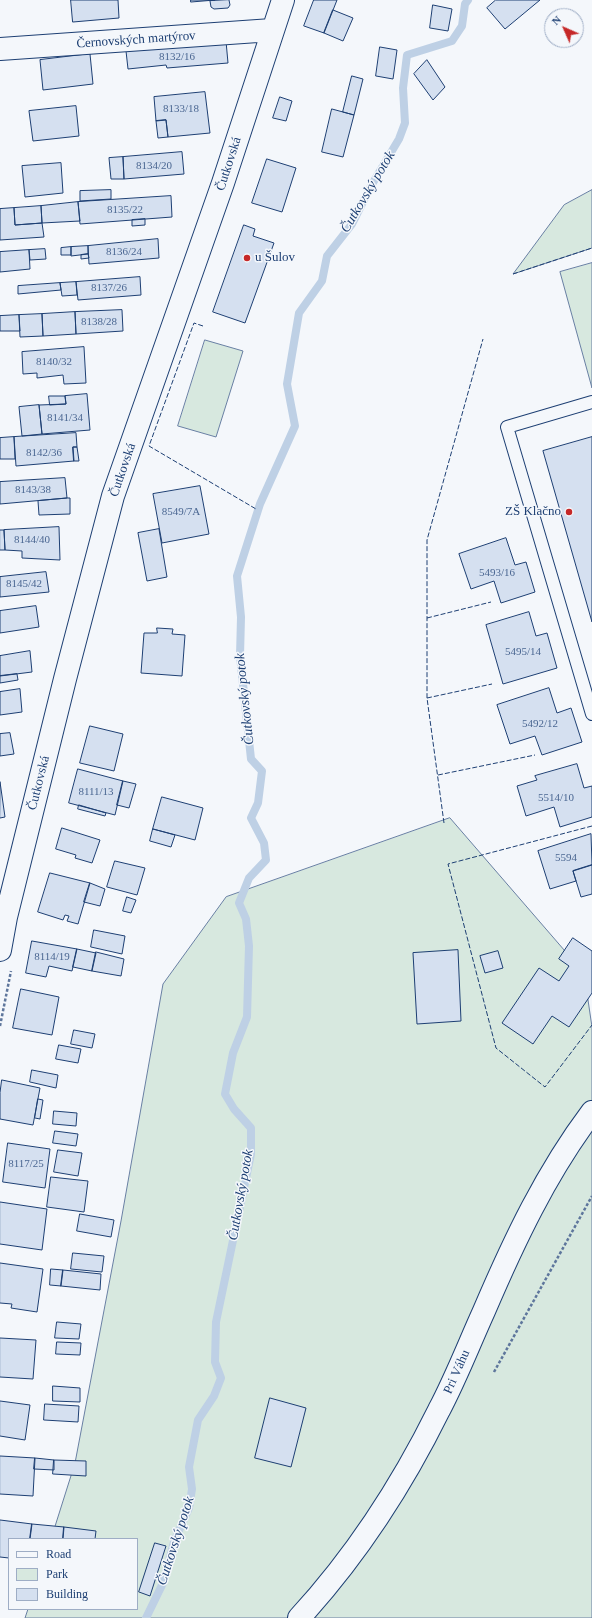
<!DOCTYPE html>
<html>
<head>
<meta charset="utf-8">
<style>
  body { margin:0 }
  #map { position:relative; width:592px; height:1618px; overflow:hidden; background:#f4f7fb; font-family:"Times New Roman",serif }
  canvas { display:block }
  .legend { position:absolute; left:8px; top:1538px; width:130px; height:72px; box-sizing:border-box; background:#f4f7fb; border:1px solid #9eadc5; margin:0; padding:5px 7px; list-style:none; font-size:12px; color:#1d3f73 }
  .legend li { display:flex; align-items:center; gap:8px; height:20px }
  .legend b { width:20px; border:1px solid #9eadc5 }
  .north { position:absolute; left:544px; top:8px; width:40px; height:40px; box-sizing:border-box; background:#f4f7fb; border:1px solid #9eadc5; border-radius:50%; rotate:315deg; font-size:11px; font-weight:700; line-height:16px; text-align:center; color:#1d3f73 }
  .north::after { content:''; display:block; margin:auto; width:14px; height:18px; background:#c62828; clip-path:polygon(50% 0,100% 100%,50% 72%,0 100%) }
</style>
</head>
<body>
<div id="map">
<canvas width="592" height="1618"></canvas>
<ul class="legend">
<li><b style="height:5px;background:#f4f7fb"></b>Road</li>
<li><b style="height:11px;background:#d7e8df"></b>Park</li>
<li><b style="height:11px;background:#d5e0f0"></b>Building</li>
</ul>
<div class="north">N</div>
</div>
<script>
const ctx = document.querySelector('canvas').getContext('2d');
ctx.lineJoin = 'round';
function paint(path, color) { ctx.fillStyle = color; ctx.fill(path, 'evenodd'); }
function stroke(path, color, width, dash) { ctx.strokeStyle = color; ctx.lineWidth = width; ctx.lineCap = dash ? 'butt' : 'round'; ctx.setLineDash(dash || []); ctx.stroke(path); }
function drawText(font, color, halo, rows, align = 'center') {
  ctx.font = font + ' "Times New Roman",serif'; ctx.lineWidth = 3; ctx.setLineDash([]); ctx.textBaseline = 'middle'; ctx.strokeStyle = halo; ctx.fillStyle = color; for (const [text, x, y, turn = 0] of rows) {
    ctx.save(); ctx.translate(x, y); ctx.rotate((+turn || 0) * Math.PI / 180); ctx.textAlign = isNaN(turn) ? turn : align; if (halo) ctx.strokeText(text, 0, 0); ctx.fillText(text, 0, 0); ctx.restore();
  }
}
const green = new Path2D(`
  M592,190V248L513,274L564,205Z
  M592,263V388L560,272Z
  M205,340L243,351L216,437L178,426Z
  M450,818L584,973L592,1027V1618H25L28,1609H137V1539H51L75,1463L121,1221L163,984L226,897Z`);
paint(green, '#d7e8df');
stroke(green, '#687fa3', 1);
stroke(new Path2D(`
  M146,1618L163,1583L174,1542L189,1508L192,1489L189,1467L198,1420L214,1396L221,1378L215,1362L216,1322L251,1154V1128L234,1109L225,1094L233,1053L247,1017L249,946L246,919L239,903L249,878L266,860L264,843L251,818L258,803L262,771L251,759L240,656L241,617L237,576L260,504L295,426L287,384L299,313L322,281L327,256L352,224L371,186L399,139L405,123L403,88L407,55L452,41L462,26L465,4L468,0`), '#bed0e5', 8);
const building = new Path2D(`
  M71,0H118L119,18L73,22Z
  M191,0H215L191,2Z
  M229,0L230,5L228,8L214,9L211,7L210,1Z
  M314,0H337L324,33L304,26Z
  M496,0H540L505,29L487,8Z
  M433,5L452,9L448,31L430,28Z
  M333,10L353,18L343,41L324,33Z
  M226,41L228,63L167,68L166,65L128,69L126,51Z
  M380,47L397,50L393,79L376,76Z
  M90,54L93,84L43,90L40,60Z
  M427,60L445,87L433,100L414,74Z
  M352,76L363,79L354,115L343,112Z
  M205,92L210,133L168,137L166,120L156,121L154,97Z
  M280,97L292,101L286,121L273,118Z
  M76,106L79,136L33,141L29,111Z
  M332,109L354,115L343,157L322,152Z
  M166,120L168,137L158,138L156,121Z
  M182,152L184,174L124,179L123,157Z
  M123,157L124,179H111L109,158Z
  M267,159L296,168L282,212L252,203Z
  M61,163L63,193L25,197L22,166Z
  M111,190V199L80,201V191Z
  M171,196L172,217L80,224L78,202Z
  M78,202L80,221L42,223L41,206Z
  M41,206L42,223L15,225L14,208Z
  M14,208L15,225L42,223L44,237L0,240V209Z
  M145,219V225L132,226V220Z
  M244,225L255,229L253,236L274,243L245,323L213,312Z
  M158,239L159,258L89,264L88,246Z
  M88,246V254L71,256V247Z
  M71,247V255H61V248Z
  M45,249L46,259L30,260L29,250Z
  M29,250L30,269L0,272V252Z
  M88,254L89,258L81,259V255Z
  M140,277L141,295L78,300L76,282Z
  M76,282L77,295L62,296L60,283Z
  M60,283L61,290L18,294V286Z
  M122,310L123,331L76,334L75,312Z
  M75,312L76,334L43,336L42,314Z
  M42,314L43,336L20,337L19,315Z
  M19,315L20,331H0V316Z
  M84,347L86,383L64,384L63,375L37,378V373L23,374L22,352Z
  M87,394L90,430L42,434L39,405L66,404L65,396Z
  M49,396H65L66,404L50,405Z
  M39,405L42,434L22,436L19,407Z
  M76,433L77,447H73L74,461L16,466L14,437Z
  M14,437L15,459H0V438Z
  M592,437V622L543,451Z
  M73,447H77L79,461H74Z
  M65,478L67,498L0,504V482Z
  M200,486L209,534L162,543L153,494Z
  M67,498H70V514L39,515L38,501Z
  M59,527L60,560L22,558V551L5,550L4,530Z
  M159,529L167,577L147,581L138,533Z
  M0,530H4L5,550H0Z
  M506,538L515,565L526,562L535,592L501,603L494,581L471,589L459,554Z
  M46,572L49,592L0,597V577Z
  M36,606L39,627L0,633V611Z
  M529,612L536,636L547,633L557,668L503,684L486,625Z
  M157,628L173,629L172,634L185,635L182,676L141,673L144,633H157Z
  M30,651L32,672L0,676V656Z
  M17,674L18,680L0,683V676Z
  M549,688L557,713L571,708L582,742L542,755L535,736L510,744L497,705Z
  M20,689L22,712L0,715V692Z
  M90,726L123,734L114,771L80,763Z
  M10,733L14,754L0,756V734Z
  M577,764L584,788L592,786V817L560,827L554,807L526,816L517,786L537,780L535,776Z
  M78,769L123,781L115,815L69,803Z
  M123,781L136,784L129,808L117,805Z
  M0,782L5,817L0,818Z
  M162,797L203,808L195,840L153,829Z
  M79,805L106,813L105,816L78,809Z
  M62,828L100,840L92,863L75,858L76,855L56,849Z
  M153,829L175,835L171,847L150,841Z
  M591,834L592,865L573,871L576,881L550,889L538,851Z
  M115,861L145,868L137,895L107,887Z
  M592,865V894L581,897L573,871Z
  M50,873L90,883L78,924L67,921L69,916L65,915L63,920L38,912Z
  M90,883L105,889L100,906L84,902Z
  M127,897L136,900L131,913L123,911Z
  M94,930L125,936L122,954L91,947Z
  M573,938L592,951V993L569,1027L552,1016L533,1044L502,1023L539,968L559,981L569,966L559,959Z
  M32,941L77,949L72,971L49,966L46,977L26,973Z
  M77,949L96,953L92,971L73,967Z
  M458,950L461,1021L417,1024L413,953Z
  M498,951L503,968L485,973L480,956Z
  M96,952L124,959L121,976L92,971Z
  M21,989L59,997L52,1035L13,1028Z
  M74,1030L95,1034L92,1048L71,1044Z
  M59,1045L81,1049L78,1063L56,1059Z
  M32,1070L58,1075L56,1088L30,1082Z
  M2,1080L40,1088L33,1125L0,1119V1093Z
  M38,1099L43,1100L40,1119L35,1118Z
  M54,1111L77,1113L76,1126L53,1124Z
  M55,1131L78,1134L76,1146L53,1143Z
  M8,1143L50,1149L45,1188L3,1182Z
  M58,1150L82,1153L78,1176L54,1172Z
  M51,1177L88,1181L84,1212L47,1207Z
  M0,1202L47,1209L42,1250L0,1244Z
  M80,1214L114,1220L111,1237L77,1231Z
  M73,1253L104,1256L102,1272L71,1269Z
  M0,1263L43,1269L37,1312L11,1308L12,1304L0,1303Z
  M51,1269L63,1270L61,1286L50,1285Z
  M63,1270L101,1274L100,1290L61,1286Z
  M57,1322L81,1324L79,1339L55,1338Z
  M0,1338L36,1340L33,1379L0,1377Z
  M57,1342L81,1343L80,1355L56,1354Z
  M53,1386L80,1388V1402L53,1401Z
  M270,1398L306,1408L291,1467L255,1458Z
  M0,1401L30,1405L25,1440L0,1436Z
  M45,1404L79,1406L78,1422L44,1420Z
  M0,1456L35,1458L33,1496L0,1494Z
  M35,1458L54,1460V1470L34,1469Z
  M54,1460L86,1461V1476L53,1474Z
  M0,1520L32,1524L30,1539H9V1558L0,1557Z
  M32,1524L64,1527L63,1539H30Z
  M64,1527L96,1531L95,1539H63Z
  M155,1543L166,1546L150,1596L139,1592Z`);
paint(building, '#d5e0f0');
stroke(building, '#1d3f73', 1);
const lane = new Path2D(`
  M592,402L507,427L592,714`);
const street = new Path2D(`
  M0,49L272,30
  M0,950L6,917L65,679L113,496L223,183L283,0
  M299,1618C356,1556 402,1485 439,1410C456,1378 469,1344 484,1311C514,1241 546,1173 592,1112`);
stroke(lane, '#1d3f73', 14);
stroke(street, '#1d3f73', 24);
stroke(new Path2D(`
  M0,1026L11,971
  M494,1372L592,1196`), '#5e769c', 2.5, [3, 2]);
stroke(lane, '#f4f7fb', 12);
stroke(street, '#f4f7fb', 22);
stroke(new Path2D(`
  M513,274L592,248
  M203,326L194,323L149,446L256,509
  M427,618L491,602
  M427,698L492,684
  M438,775L535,755
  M444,823L427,698V540L483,339
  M592,826L448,864L496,1048L545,1087L592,1025`), '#1d3f73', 1, [5, 2]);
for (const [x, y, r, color] of [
  [247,258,4,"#c62828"],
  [569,512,4,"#c62828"]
]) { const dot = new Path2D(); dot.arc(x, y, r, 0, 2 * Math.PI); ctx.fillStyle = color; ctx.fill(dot); stroke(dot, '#f4f7fb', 1.5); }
drawText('11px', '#4b6792', null, [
  ["8132/16",177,57],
  ["8133/18",181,109],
  ["8134/20",154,166],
  ["8135/22",125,210],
  ["8136/24",124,252],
  ["8137/26",109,288],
  ["8138/28",99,322],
  ["8140/32",54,362],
  ["8141/34",65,418],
  ["8142/36",44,453],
  ["8143/38",33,490],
  ["8549/7A",181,512],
  ["8144/40",32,540],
  ["5493/16",497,573],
  ["8145/42",24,584],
  ["5495/14",523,652],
  ["5492/12",540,724],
  ["8111/13",96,792],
  ["5514/10",556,798],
  ["5594",566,858],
  ["8114/19",52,957],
  ["8117/25",26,1164]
]);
drawText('13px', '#1d3f73', '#f4f7fb', [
  ["Černovských martýrov",136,40,-4],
  ["Čutkovská",229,164,-72],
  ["Čutkovská",123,470,-71],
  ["Čutkovská",39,783,-76],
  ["Pri Váhu",457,1372,-66]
]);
drawText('13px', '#1d3f73', '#f4f7fb', [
  ["u Šulov",255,258],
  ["ZŠ Klačno",561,512,"right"]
], 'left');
drawText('italic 14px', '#1d3f73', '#f4f7fb', [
  ["Čutkovský potok",368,192,-59],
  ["Čutkovský potok",245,699,-96],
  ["Čutkovský potok",241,1195,-80],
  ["Čutkovský potok",176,1541,-72]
]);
</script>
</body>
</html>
